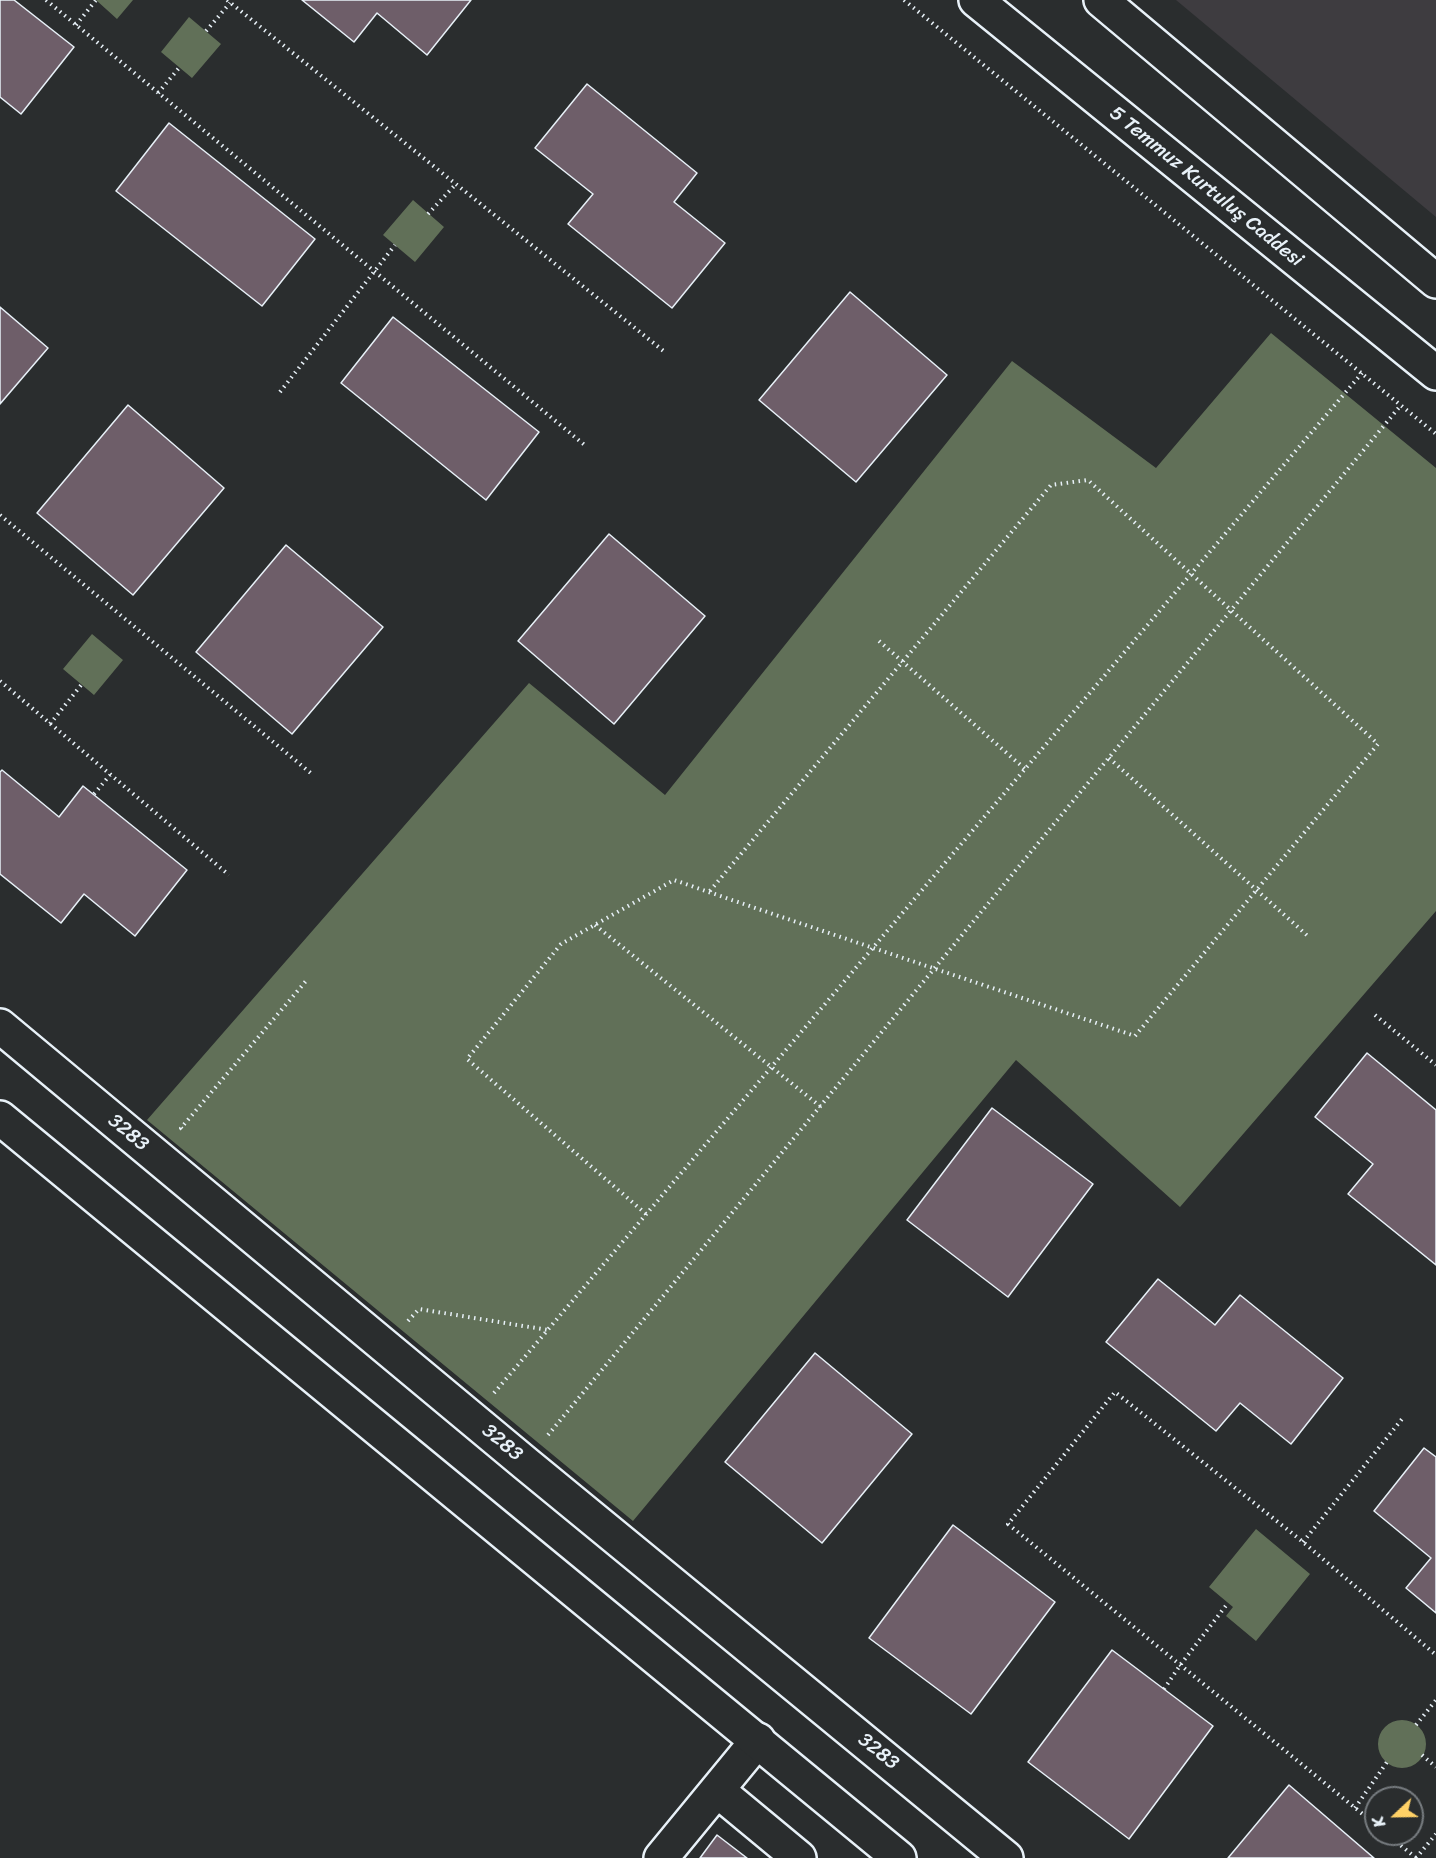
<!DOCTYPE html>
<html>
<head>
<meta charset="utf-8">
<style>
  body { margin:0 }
  #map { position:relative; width:1436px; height:1858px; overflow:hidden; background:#2a2d2e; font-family:Sriracha,sans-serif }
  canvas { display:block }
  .north { position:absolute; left:1364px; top:1786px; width:60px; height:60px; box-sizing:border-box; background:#2a2d2e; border:2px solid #767b7f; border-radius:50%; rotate:248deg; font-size:16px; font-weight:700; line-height:24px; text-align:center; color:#e8f1f8 }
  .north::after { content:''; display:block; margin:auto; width:21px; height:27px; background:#ffd166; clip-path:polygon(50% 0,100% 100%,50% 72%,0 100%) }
</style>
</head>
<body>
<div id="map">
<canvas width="1436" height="1858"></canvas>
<div class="north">K</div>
</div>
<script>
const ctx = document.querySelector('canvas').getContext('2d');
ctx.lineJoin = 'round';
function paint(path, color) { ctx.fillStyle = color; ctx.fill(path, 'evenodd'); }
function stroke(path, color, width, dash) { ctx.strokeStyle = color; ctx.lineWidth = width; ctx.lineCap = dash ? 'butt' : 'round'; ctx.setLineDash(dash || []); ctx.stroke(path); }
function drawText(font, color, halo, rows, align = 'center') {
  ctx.font = font + ' Sriracha,sans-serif'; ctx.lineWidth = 4.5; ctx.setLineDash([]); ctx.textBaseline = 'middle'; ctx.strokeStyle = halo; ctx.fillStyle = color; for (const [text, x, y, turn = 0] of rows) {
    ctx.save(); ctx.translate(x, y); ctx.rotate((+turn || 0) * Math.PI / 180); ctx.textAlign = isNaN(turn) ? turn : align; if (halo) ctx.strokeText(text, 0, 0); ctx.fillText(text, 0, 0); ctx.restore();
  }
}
paint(new Path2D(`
  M1176,0H1436V217Z`), '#3e3c40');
paint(new Path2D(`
  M96,0H133L117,19Z
  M189,17L221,44L192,78L161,52Z
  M413,200L444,227L415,262L383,235Z
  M1271,333L1436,468V911L1180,1207L1016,1060L633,1521L147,1120L529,683L665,795L1012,361L1156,468Z
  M92,634L123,660L94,695L63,669Z
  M1256,1529L1310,1574L1256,1641L1226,1616L1233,1607L1209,1587Z
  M1378 1744a24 24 0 1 1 48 0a24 24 0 1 1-48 0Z`), '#617058');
const building = new Path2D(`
  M0,0H14L74,47L21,114L0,97Z
  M302,0H471L427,55L377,13L354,42Z
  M587,84L697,173L674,202L725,243L672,308L568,224L593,194L535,148Z
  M169,123L315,239L262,306L116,191Z
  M850,292L947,375L856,482L759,400Z
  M0,307L48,348L0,404Z
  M393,317L539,432L486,500L341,383Z
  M128,405L224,488L133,595L37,513Z
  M609,534L705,616L614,724L518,641Z
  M286,545L383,627L292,734L196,652Z
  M2,770L59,817L83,786L187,870L135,936L84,894L61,923L0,874V772Z
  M1367,1053L1436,1110V1265L1348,1194L1373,1164L1315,1117Z
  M992,1108L1093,1184L1008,1297L907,1220Z
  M1158,1279L1215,1325L1240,1295L1343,1378L1291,1444L1240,1403L1216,1431L1106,1342Z
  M815,1353L912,1434L822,1543L725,1462Z
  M1424,1448L1436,1457V1613L1406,1588L1431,1558L1374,1511Z
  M953,1525L1055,1602L971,1714L869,1638Z
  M1112,1650L1213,1726L1129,1839L1028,1762Z
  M1289,1785L1374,1858H1228Z
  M717,1835L747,1858H700Z`);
paint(building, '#6e5e69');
stroke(building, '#e8f1f8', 1.5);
const minor = new Path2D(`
  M717,1790L799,1858
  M661,1858L758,1740`);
const tertiary = new Path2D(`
  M0,1026L525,1463L1006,1858
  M0,1118L899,1858`);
const secondary = new Path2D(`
  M976,0L1436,373
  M1101,0L1436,281`);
stroke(minor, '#e8f1f8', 38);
stroke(tertiary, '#e8f1f8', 38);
stroke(secondary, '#e8f1f8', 38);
stroke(new Path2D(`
  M46,0L587,447
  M227,0L666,353
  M904,0L1436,434
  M76,25L96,0
  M206,31L230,3
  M158,93L179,68
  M428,214L456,184
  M280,392L395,245
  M0,515L313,775
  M879,641L1025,769
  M0,681L229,875
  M50,724L82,684
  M1109,758L1310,938
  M94,794L110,775
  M595,925L821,1107
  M1375,1015L1436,1065
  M182,1129L181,1128L306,981
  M646,1214L467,1059L561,944L674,880C827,933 981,984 1135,1036L1378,744L1088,480L1051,485L709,892
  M408,1321L419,1309L548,1330
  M494,1393L1362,373
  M548,1435L1401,405
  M1303,1542L1402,1419
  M1164,1689L1181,1664L1228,1603
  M1416,1725L1436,1700
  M1422,1755L1436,1767
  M1355,1808L1387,1762
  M1376,1825L1008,1524L1115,1392L1303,1542L1436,1655
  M1387,1834L1416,1858
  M1416,1858L1436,1834`), '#e8f1f8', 4, [1.5, 4.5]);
stroke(minor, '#2a2d2e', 33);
stroke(tertiary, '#2a2d2e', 33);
stroke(secondary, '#2a2d2e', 33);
drawText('20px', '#e8f1f8', '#2a2d2e', [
  ["5 Temmuz Kurtuluş Caddesi",1206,187,39],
  ["3283",128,1133,40],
  ["3283",502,1443,40],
  ["3283",878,1752,39]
]);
</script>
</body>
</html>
